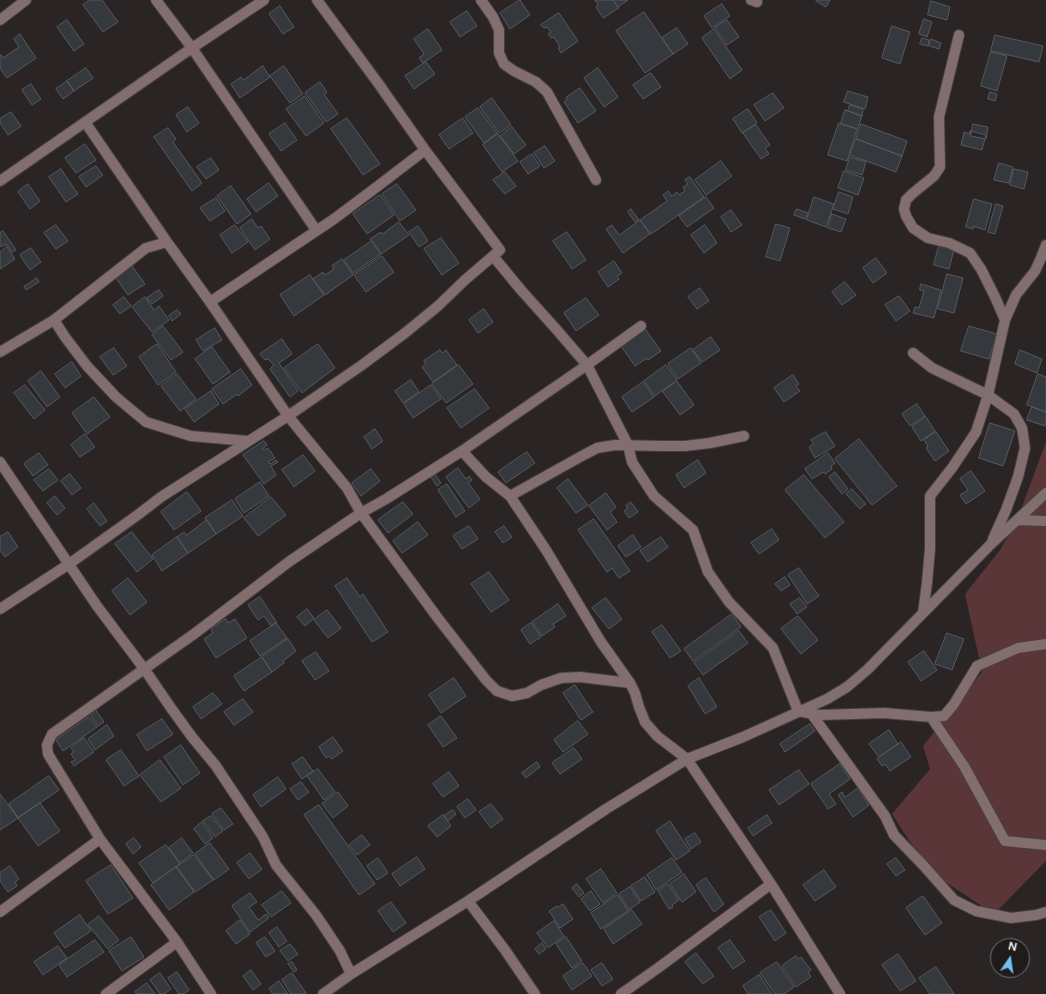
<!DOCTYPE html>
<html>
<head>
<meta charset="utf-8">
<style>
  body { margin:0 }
  #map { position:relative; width:1046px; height:994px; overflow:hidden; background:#2a2424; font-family:Figtree,sans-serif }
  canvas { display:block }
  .north { position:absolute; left:990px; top:938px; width:40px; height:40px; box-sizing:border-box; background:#201b1b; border:1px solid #757071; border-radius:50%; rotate:13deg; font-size:11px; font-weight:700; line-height:16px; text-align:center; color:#f5f0f1 }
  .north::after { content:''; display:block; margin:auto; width:14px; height:18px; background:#73c0f6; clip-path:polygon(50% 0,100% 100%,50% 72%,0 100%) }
</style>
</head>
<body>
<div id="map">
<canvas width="1046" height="994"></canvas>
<div class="north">N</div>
</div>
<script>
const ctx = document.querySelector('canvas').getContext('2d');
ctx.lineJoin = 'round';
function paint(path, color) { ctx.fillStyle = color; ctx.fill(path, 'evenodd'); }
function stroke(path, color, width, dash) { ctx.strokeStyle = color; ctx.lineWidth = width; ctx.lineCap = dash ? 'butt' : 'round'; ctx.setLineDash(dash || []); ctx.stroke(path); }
paint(new Path2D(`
  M1046,442V861L994,914L929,871L892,814L930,769L923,746L982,672L965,594L1000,550L1017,520Z`), '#5a3639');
const building = new Path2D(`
  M90,0H102L118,22L103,32L83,5Z
  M520,0L530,15L510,29L500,13Z
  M595,0H613L619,8L603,18L596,7L598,5Z
  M614,0H628L618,7Z
  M817,0H830L826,7L816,1Z
  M931,1L950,7L947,20L928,15Z
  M722,4L730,16L712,28L704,16Z
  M280,6L294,27L283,34L269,14Z
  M467,11L477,26L460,37L450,22Z
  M644,12L673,54L645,73L616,31Z
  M559,13L578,41L561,53L558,48L560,47L554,37L551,38L548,34L551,32L547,27L544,28L541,25Z
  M924,19L932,22L927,37L919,34Z
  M67,20L84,44L74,51L57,27Z
  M727,20L739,37L727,45L715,28Z
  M892,26L910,32L900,64L882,58Z
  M677,28L688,44L673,54L662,38Z
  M428,29L442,50L423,63L419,58L424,54L414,39Z
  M714,29L742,70L730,79L702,38Z
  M20,34L36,58L7,78L0,68V54L3,58L19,47L14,39Z
  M995,35L1043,46L1039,62L991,51Z
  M922,38L929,40L928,46L920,44Z
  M931,39L941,43L939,49L929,46Z
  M991,52L1007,56L997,91L981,86Z
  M426,62L435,74L414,89L405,76Z
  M263,66L270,77L240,98L231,84L241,77L243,80Z
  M284,66L303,94L290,103L270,76Z
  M86,68L93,78L74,91L67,81Z
  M598,68L618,97L604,107L584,78Z
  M651,73L661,87L643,99L633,85Z
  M67,81L74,91L63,99L56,89Z
  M320,82L327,92L324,94L338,114L326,122L305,93Z
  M31,84L41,99L32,105L22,90Z
  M580,88L596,111L578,123L564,102L567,100L566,98Z
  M848,91L868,97L865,109L844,102Z
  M990,92L997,94L995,101L988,99Z
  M773,93L784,108L765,121L754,105Z
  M305,96L324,123L306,136L286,109Z
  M492,98L511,125L499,133L480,107Z
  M850,105L863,109L862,116L848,111Z
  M188,107L199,123L187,132L176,115Z
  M478,108L497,133L484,143L465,117Z
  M748,109L757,123L742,133L733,119Z
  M845,110L862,116L857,129L841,124Z
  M11,112L21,126L8,135L0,123V119Z
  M347,118L380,164L363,175L331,129Z
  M463,118L473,133L449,149L439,135Z
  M285,123L297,140L281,151L269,134Z
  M839,123L857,129L847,161L828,155Z
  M861,124L907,141L902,156L856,139Z
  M973,124L988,127L986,139L971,136Z
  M756,125L770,145L765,148L769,154L761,159L743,133Z
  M512,127L526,145L514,154L500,136Z
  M168,128L176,139L173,142L202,183L192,191L154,137Z
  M970,131L986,135L982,150L961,145L964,132L969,134Z
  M498,134L518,161L502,172L483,145Z
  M856,139L902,156L896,172L850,155Z
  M85,144L96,160L76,173L65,158Z
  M545,146L555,161L544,168L534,153Z
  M532,154L540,166L528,174L520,162Z
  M850,157L866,162L862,175L846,170Z
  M211,158L219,170L206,179L197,167Z
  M721,161L732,176L706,195L695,180Z
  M999,163L1013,167L1009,183L994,180Z
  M96,166L103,175L86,187L79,177Z
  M61,169L78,194L66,202L49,177Z
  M1014,169L1028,172L1024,189L1010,185Z
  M844,171L864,178L858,195L838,188Z
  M505,172L516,186L505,194L493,180Z
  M690,177L704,197L651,234L640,220L667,201L663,195L668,191L672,196L677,192L679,195L685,191L683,187L688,184L685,180Z
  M269,183L278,196L256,212L247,199Z
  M28,184L40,201L30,209L18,192Z
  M397,184L416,210L400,221L382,194Z
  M231,186L251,214L237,224L217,196Z
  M839,192L853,197L848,214L833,209Z
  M380,195L394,215L367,234L353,214Z
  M706,197L714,208L687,227L679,216Z
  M814,197L834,204L826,227L807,220Z
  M216,198L225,211L210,221L200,208Z
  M974,199L992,204L985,230L973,226V229L966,227Z
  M996,204L1003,206L995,234L988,232Z
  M631,209L639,220L635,222L628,212Z
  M797,209L808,213L805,219L794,215Z
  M731,210L742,225L731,232L721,217Z
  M832,214L846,219L841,232L828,228Z
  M252,219L258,228L261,226L270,239L255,250L240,228Z
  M640,220L650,234L623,253L606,229L612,225L619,235Z
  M399,222L409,235L381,254L370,239L381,232L382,234Z
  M776,224L790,228L780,261L766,257Z
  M56,225L68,241L56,249L44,233Z
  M235,225L248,242L232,253L220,235Z
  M705,225L717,243L704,253L691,235Z
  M418,226L428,241L419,247L409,232Z
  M3,231L16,250L12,252L6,244L1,247L0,245V233Z
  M567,232L586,260L572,269L553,241Z
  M441,238L459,263L442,275L424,249Z
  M372,241L381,254L353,273L344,260Z
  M940,242L955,246L949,269L934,265Z
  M7,247L15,259L0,269V252Z
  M31,248L41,262L30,270L20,255Z
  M382,256L394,272L366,292L354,275Z
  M876,258L887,273L873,283L863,268Z
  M342,259L353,275L325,295L313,279L323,272L325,275L334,269L332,266Z
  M614,261L622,273L617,276L619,279L608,287L598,272Z
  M132,266L145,284L128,295L116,278Z
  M947,274L963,278L954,313L938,309Z
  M310,275L324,295L294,316L280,295Z
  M37,278L39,282L26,290L24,287Z
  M845,282L856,295L842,305L832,292Z
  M921,284L941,290L934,318L913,313L915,307L919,308L924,291L920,290Z
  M700,288L709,301L697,309L688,297Z
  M159,290L163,296L152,304L147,298Z
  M899,296L910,311L896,321L885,305Z
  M124,297L131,306L120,314L113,305Z
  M145,297L154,310L159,306L169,320L152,332L132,307Z
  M586,298L599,315L576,331L564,313Z
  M484,309L493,322L478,333L469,320Z
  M177,310L181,314L172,321L169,316Z
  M163,326L183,352L171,360L152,335Z
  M969,326L997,334L989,359L961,351Z
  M215,328L222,340L203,351L196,340Z
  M645,329L661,351L648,360L647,358L635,366L621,346Z
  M711,337L720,350L702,362L693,350Z
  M282,339L292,354L279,363L298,391L290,397L270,369L274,365L268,359L265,360L260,354Z
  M157,344L176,372L158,385L139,357Z
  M318,344L335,368L302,393L284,368Z
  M212,347L230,372L213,384L195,359Z
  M114,348L127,366L113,375L100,357Z
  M691,348L701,363L678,379L668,364Z
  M440,350L442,353L446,350L457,365L433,382L422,367L426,364L424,361Z
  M1020,350L1042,359L1037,373L1015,364Z
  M72,362L81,376L65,388L55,374Z
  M459,365L473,384L446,403L432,384Z
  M666,365L677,380L655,396L644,381Z
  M241,369L252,385L238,396L237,394L223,404L212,389Z
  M41,371L60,397L47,407L28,381Z
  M177,374L196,399L180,411L161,386Z
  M1038,374L1046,377V412L1027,405Z
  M793,375L799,384L796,386L800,391L784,402L774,388Z
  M411,380L419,392L403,403L395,391Z
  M677,381L694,405L680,415L663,392Z
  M643,382L654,397L632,412L622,397Z
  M25,385L45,410L34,419L14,393Z
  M431,385L441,399L413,418L404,404Z
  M475,389L489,408L461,428L447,408Z
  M211,391L219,404L194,422L185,409Z
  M94,397L110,417L87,434L72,413Z
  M917,404L925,416L910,426L902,414Z
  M1032,407L1046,412V422L1045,426L1027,420Z
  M926,417L935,431L921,441L912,427Z
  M990,423L1015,431L1003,466L979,458Z
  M375,429L383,441L372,449L364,437Z
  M826,432L835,446L815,458L809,447L814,444L811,440Z
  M936,432L949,451L935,461L926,448L928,446L924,440Z
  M85,434L95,447L80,457L71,445Z
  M859,439L897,486L872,505L835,459Z
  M264,441L267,445L262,449L264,450L268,448L275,458L268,462L270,464L276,460L278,462L271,466L276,475L264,484L243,455Z
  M527,452L535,463L506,483L498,472Z
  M39,453L48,465L33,476L24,464Z
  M828,453L835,463L831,466L832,469L825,474L823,472L812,479L805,469Z
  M303,455L315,471L294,487L282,470Z
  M698,460L706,473L684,488L676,475Z
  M458,468L466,479L469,476L472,480L468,483L480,499L469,508L446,477Z
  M49,469L58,480L43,491L34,480Z
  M371,469L380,481L361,496L352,483Z
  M971,471L985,491L966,504L960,495L968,490L960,479Z
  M835,472L848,489L842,494L829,477Z
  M434,473L441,483L437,486L430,476Z
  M70,474L81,488L72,495L61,481Z
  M804,475L844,522L825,538L785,490Z
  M568,479L588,505L576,513L557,488Z
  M260,482L269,496L244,513L235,499Z
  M447,484L465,511L456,517L438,490Z
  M852,489L866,504L860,509L846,494Z
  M187,492L201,511L174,530L161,512Z
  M606,493L616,507L610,512L617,522L607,530L589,506Z
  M55,496L65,508L57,515L47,503Z
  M271,497L286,515L258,536L244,518Z
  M232,500L243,516L216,534L205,518Z
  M403,502L413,514L388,533L378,520Z
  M631,502L638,512L629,518L624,511L628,508L626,506Z
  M94,503L107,521L100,526L87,509Z
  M594,519L630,571L619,578L612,568L607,572L578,530Z
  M207,520L216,534L188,553L177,537L184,532L186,535Z
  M418,522L428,535L402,553L393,541Z
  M469,526L478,539L462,549L453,536Z
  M504,526L512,537L503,543L495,532Z
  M772,529L779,540L759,554L751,543Z
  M8,532L18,547L5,557L0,550V537Z
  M132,532L153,559L137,572L115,544Z
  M633,535L641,547L626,557L618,546Z
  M177,537L188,553L162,571L152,555Z
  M661,537L668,547L648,562L640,551Z
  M799,568L819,596L807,604L788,575Z
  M489,572L509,600L491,612L471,584Z
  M785,577L790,585L781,591L775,584Z
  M128,578L147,602L130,615L112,591Z
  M347,578L360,597L363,594L388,632L372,642L335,586Z
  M260,597L277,623L271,626L264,616L258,620L248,605Z
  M606,598L622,619L609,629L592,608Z
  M800,598L807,607L797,614L790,604Z
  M558,604L566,616L553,624L555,627L542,636L532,622Z
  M307,609L314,618L305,626L297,617Z
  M327,610L341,628L328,638L314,620Z
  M732,614L741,627L693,661L684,649Z
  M798,616L818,640L801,654L781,629Z
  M226,619L228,623L235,619L247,638L216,658L204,639L213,633L211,629Z
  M276,623L287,638L260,656L250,641Z
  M531,623L541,637L530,644L521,630Z
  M662,625L681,651L670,658L652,632Z
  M739,631L748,643L703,675L694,663Z
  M947,633L964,639L952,670L935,664Z
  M288,639L296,651L283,661L284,663L272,672L262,657Z
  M924,651L937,670L921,681L908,662Z
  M316,652L329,671L315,680L302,661Z
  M262,657L272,672L244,691L234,676Z
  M454,678L466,696L441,713L429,695Z
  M699,678L717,707L705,714L688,686Z
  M575,685L593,712L581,720L563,693Z
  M213,693L222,704L201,719L193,707Z
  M243,699L253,712L234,725L224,712Z
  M95,709L104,722L98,726L89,713Z
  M441,716L457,738L443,747L428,725Z
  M89,717L97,727L63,751L56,740Z
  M162,719L173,734L147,751L137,735Z
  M578,721L588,734L563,752L554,740Z
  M810,724L815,731L785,752L780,744Z
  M107,725L114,736L95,750L88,739Z
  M889,730L898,744L879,757L869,744Z
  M333,737L343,751L332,759L330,756L326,758L319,747Z
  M84,738L94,752L74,766L71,762L75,760L71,754L74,752L71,748Z
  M901,742L911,757L890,771L885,764L882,766L877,759Z
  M181,745L200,773L183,785L164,757Z
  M574,748L582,759L560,774L552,763Z
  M121,750L139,776L124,786L106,760Z
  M303,757L313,771L302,779L292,764Z
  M160,760L181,788L161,802L140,775Z
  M537,762L540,767L526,778L522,773Z
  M840,764L850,779L829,794L836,804L828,809L811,784Z
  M318,769L335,792L324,800L307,776Z
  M799,770L809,784L779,805L769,790Z
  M449,772L459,786L443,797L433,784Z
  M49,776L59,790L18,818L9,804Z
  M278,777L286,789L261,807L253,795Z
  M301,782L309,792L298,800L290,789Z
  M858,788L869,805L853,817L838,795L842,792L845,797Z
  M338,792L348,806L333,818L322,804Z
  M0,794L18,818L0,830Z
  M468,799L476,810L465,818L457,807Z
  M40,803L60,831L38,846L18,818Z
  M491,804L503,819L491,828L479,812Z
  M319,805L375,884L359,895L304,815Z
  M221,808L233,824L224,830L212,814Z
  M453,810L456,814L448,821L444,816Z
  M443,815L451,826L437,837L428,826Z
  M767,815L772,823L753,836L748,828Z
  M211,816L223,831L215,837L203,821Z
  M670,821L690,851L676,860L656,831Z
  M202,822L213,838L205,844L194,829Z
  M695,833L701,842L691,849L685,839Z
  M362,835L370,845L357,855L349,845Z
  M134,838L141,847L133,854L126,844Z
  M182,838L193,853L180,863L169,848Z
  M210,843L229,869L214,880L195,854Z
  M166,845L180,864L153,883L139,863Z
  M250,853L262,869L249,879L237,863Z
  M194,855L213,880L195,892L177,867Z
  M417,857L425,869L400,886L392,874Z
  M378,858L388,873L377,880L367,866Z
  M672,858L682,872L656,890L647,875Z
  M896,858L905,870L896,876L887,864Z
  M111,865L133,898L108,914L86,881Z
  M10,866L19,879L15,882L17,886L8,892L0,881V873Z
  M176,867L194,892L169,910L151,885Z
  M601,869L617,893L603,903L586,879Z
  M824,870L836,887L815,901L803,885Z
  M684,874L696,892L682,902L670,884Z
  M645,877L655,892L641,901L631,886Z
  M706,878L724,904L714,912L696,885Z
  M577,884L584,893L579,897L572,888Z
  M668,884L679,900L672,905L673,907L669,909L658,891Z
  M630,887L640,902L629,910L619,894Z
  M282,891L291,903L271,917L262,905Z
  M591,891L600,904L590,911L581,899Z
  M250,893L257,902L249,907L258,920L266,914L269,918L250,932L232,906Z
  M618,895L628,911L601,929L591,913Z
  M923,896L942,923L925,935L906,908Z
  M391,902L406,923L393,932L378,911Z
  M563,904L573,919L560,928L549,911L557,906L558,907Z
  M632,910L642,924L613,944L604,929Z
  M771,910L786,933L775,941L759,917Z
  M80,915L91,931L65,948L54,933Z
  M99,916L119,940L108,949L88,925Z
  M240,920L250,934L236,944L226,931Z
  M554,921L564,936L548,948L537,933Z
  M277,927L287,941L279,947L269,933Z
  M131,937L144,957L122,971L109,951Z
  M265,937L275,951L266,957L256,943Z
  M566,937L582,961L572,968L556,944Z
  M95,940L104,952L67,977L59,965Z
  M730,940L745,961L733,969L718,948Z
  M542,943L546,949L539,954L535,949Z
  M290,944L298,954L288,961L280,951Z
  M58,946L67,958L43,975L34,962Z
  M696,953L714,976L703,984L685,962Z
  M898,954L916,981L900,991L882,965Z
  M796,956L798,959L801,957L811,970L808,972L811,977L796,987L782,966Z
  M292,962L297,970L294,972L288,964Z
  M777,962L794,987L784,994H775L760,973Z
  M583,963L592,976L572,990L563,976Z
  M602,963L613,979L602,986L591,970Z
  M936,967L954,994H930L919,978Z
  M251,970L261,984L253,990L243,976Z
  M177,972L189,990L183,994H179L168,978Z
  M160,973L171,989L164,994H160L150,980Z
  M292,973L306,993L305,994H291L282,980Z
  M759,975L772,994H748L743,986Z
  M279,981L288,994H273L269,989Z
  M147,983L155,994H137L135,992Z`);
paint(building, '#35393d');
stroke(building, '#555a5e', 1);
const minor = new Path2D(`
  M156,0L192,48L316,230
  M481,0L493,17L499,30V53L504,64L514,71L536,82L547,92L596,180
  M751,0L757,2
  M0,20L26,0
  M959,35L939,117L940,167L934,176L912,194L906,200L904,209L906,216L913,228L928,238L949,243L970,253L981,269L995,297L1005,320
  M85,122L167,242
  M0,181L192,48L264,0
  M493,256L521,290L556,329L587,365L628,445L632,462L654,496L693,530L708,572L729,602L773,648L798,711L819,715L884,713L931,717L944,716L954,704L977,666L1018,648L1046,644
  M210,302L288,416L347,488L361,513L437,617L486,680L497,691L512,696L527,693L541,685L561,678L580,677L630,683
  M54,320L65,337L87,366L116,397L146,422L191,436L248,441
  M0,352L54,320L146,248L167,242L210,302L334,219L378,186L425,150
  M913,353L932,368L988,395L1014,414L1022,428L1025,448L1018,477L1006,510L993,539
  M462,451L486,477L510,496L546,550L601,642L630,683L635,693L639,707L645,722L657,736L687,759L771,884L840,994
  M0,462L97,606L145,670L171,708L192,737L216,766L263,837L276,865L316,915L340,951L351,974
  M510,496L580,457L597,448L615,445L661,446H685L710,443L744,436
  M1017,520L1046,521
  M0,609L69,564L139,514L161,497L288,416L362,365L405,333L438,306L465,280L500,250L425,150L378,83L317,0
  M923,613L927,583L930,549V496L952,468L976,432L988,395L1005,320L1016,295L1035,271L1041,258L1046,245
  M811,713L885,816L894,835L924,866L954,900L976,911L1011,918L1036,915L1046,912
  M931,717L964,766L1005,841L1046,845
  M468,901L505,950L535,994
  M0,912L100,839
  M106,994L177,942
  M211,994L177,942L100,839L48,754L47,745L52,734L194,634L290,561L361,513L386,499L462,451L587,365L641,326
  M323,994L351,974L468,901L606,809L687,759L743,737L827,699L847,687L867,670L992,543L1017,520L1046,493
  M621,994L658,968L771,884`);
stroke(minor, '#464141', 12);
stroke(minor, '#826e6f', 10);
</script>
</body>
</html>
